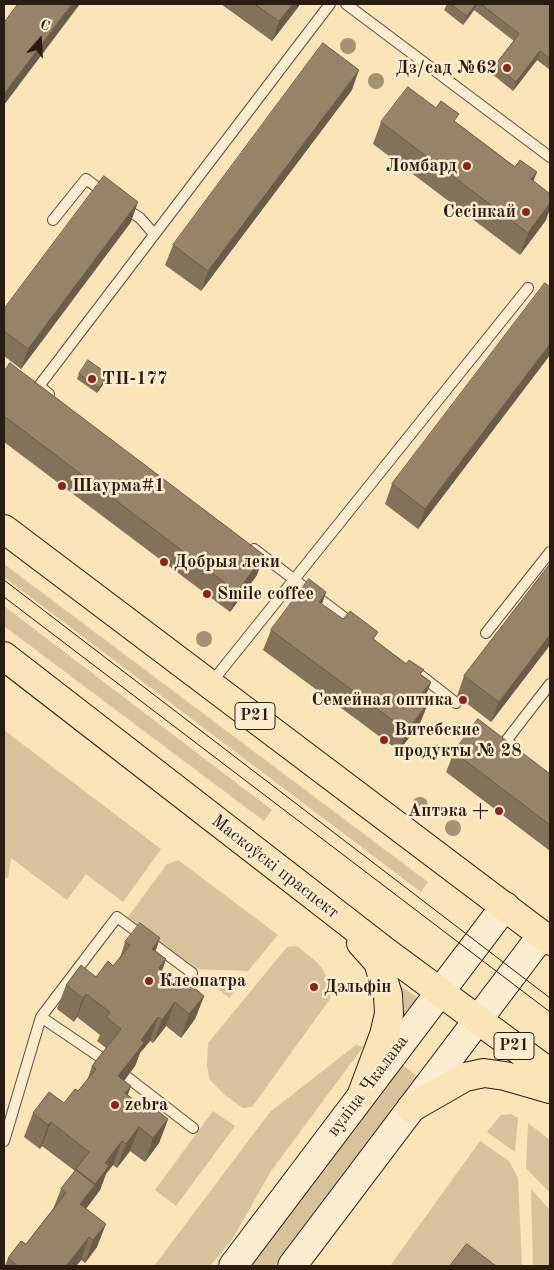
<!DOCTYPE html>
<html>
<head>
<meta charset="utf-8">
<style>
  body { margin:0 }
  #map { position:relative; width:554px; height:1270px; overflow:hidden; background:#fae4b8; font-family:"Old Standard TT",serif }
  canvas { display:block }
  .frame { position:absolute; inset:0; border:5px solid #2b1c11; pointer-events:none }
  .north { position:absolute; left:15px; top:15px; width:50px; height:50px; -webkit-text-stroke:4px #fcedd1; paint-order:stroke; rotate:19deg; font-size:14px; font-weight:700; line-height:20px; text-align:center; color:#2b1c11 }
  .north::after { content:''; display:block; margin:auto; width:18px; height:22px; background:#2b1c11; clip-path:polygon(50% 0,100% 100%,50% 72%,0 100%) }
</style>
</head>
<body>
<div id="map">
<canvas width="554" height="1270"></canvas>
<div class="frame"></div>
<div class="north">С</div>
</div>
<script>
const ctx = document.querySelector('canvas').getContext('2d');
ctx.lineJoin = 'round';
function paint(path, color) { ctx.fillStyle = color; ctx.fill(path, 'evenodd'); }
function stroke(path, color, width, dash) { ctx.strokeStyle = color; ctx.lineWidth = width; ctx.lineCap = dash ? 'butt' : 'round'; ctx.setLineDash(dash || []); ctx.stroke(path); }
function drawText(font, color, halo, rows, align = 'center') {
  ctx.font = font + ' "Old Standard TT",serif'; ctx.lineWidth = 5; ctx.setLineDash([]); ctx.textBaseline = 'middle'; ctx.strokeStyle = halo; ctx.fillStyle = color; for (const [text, x, y, turn = 0] of rows) {
    ctx.save(); ctx.translate(x, y); ctx.rotate((+turn || 0) * Math.PI / 180); ctx.textAlign = isNaN(turn) ? turn : align; if (halo) ctx.strokeText(text, 0, 0); ctx.fillText(text, 0, 0); ctx.restore();
  }
}
paint(new Path2D(`
  M4,564L428,882L421,892L4,577Z
  M4,606L272,810L264,821L4,626Z
  M4,730L161,849L123,902L86,874L67,900L11,858L8,878H4Z
  M178,860L278,935L248,971L195,969L127,918L167,864Z
  M297,946C320,965 328,967 330,999L252,1107L243,1108L225,1095L210,1080L207,1066L208,1043L287,947Z
  M209,981L242,982L229,998Z
  M396,983L421,1000L403,1026L404,999Z
  M356,1045L363,1047L271,1171L233,1238L210,1266H154L270,1112Z
  M398,1061L418,1077L274,1266H242Z
  M213,1111L235,1126L176,1206L155,1190Z
  M511,1114L518,1118L515,1152L487,1132L501,1115Z
  M528,1123L550,1140V1193L526,1168Z
  M480,1141L509,1161L518,1178L522,1266H468L457,1258L450,1266H390Z
  M531,1189L550,1210V1266H533Z`), '#d7c29c');
const lane = new Path2D(`
  M346,4L550,157
  M123,207L140,218L154,234
  M53,220L86,179L106,194
  M49,394L39,386L330,4
  M254,549L354,625
  M486,633L550,552
  M419,674L456,703
  M211,683L528,288
  M516,748L506,741L550,684
  M41,1017L106,1061
  M127,1077L193,1128
  M4,1141L41,1017L117,917L192,973`);
const secondary = new Path2D(`
  M233,1266L505,906
  M292,1266L542,935`);
const primary = new Path2D(`
  M4,529L550,941
  M4,656L386,952L550,1073
  M361,943L378,962L388,995L389,1014L384,1035L362,1094
  M411,1108L465,1077L484,1073L505,1076L550,1089`);
stroke(lane, '#5f4e3b', 12);
stroke(secondary, '#2b1c11', 30);
stroke(primary, '#2b1c11', 30);
stroke(lane, '#fcedd1', 10);
stroke(secondary, '#fcedd1', 28);
stroke(primary, '#fae4b8', 28);
stroke(new Path2D(`
  M4,580L550,998
  M4,597L550,1012`), '#2b1c11', 1);
ctx.fillStyle = '#a59273';
for (const [x, y] of [
  [348,46],
  [376,81],
  [204,639],
  [420,805],
  [453,828]
]) { ctx.beginPath(); ctx.arc(x, y, 8, 0, 2 * Math.PI); ctx.fill(); }
paint(new Path2D(`
  M221,4H299V6L272,41Z
  M447,4H547L550,6V70L537,60L513,91L492,74L495,65L514,41L474,10L463,25L444,10Z
  M352,90L201,291L165,265L173,245Z
  M436,108L456,122L534,181L546,220L520,255L373,144L381,122Z
  M131,222L21,369L4,356V309Z
  M550,287V355L418,529L385,504L392,484Z
  M4,372L257,575L230,612L4,442Z
  M79,374L107,379L97,393L77,379Z
  M550,564V645L491,722L457,696L464,676Z
  M326,592L322,604L343,619L375,640L431,682L424,700L428,703L420,723L399,751L263,650L271,630Z
  M454,752L550,774V851L446,772Z
  M125,942L156,951L166,959L162,971L182,986L204,996L195,1019L181,1038L166,1026L153,1043L150,1041L140,1053L135,1066L124,1081L131,1086L127,1095L149,1112L168,1119L159,1143L145,1162L130,1151L117,1168L113,1165L106,1174L100,1190L86,1209L97,1247L85,1263L81,1260L76,1266H5L8,1258L26,1244L53,1209L61,1189L75,1171L42,1146L40,1149L24,1137L33,1113L64,1103L78,1091L87,1081L92,1066L106,1048L97,1041L100,1035L77,1017L74,1022L57,1009L66,985L96,977L113,966L120,958Z`), '#827259');
paint(new Path2D(`
  M72,4H80L4,105V94Z
  M293,4H299V6L272,41L279,21Z
  M476,4H477L474,10L463,25L467,16Z
  M540,51L537,60L513,91L516,82Z
  M359,70L352,90L201,291L208,271Z
  M537,172L528,195L531,179Z
  M138,202L131,222L21,369L28,349Z
  M550,203V209L546,220L520,255L528,233Z
  M550,344V355L418,529L425,509Z
  M109,375L107,379L97,393L99,388Z
  M264,555L257,575L230,612L237,592Z
  M326,592L319,612V602Z
  M550,635V645L491,722L499,702Z
  M431,682L423,702L419,697Z
  M428,703L420,723L399,751L407,731Z
  M160,938L152,962V949Z
  M166,959L157,983L159,968Z
  M86,994L77,1017L74,1022L83,998Z
  M204,996L195,1019L181,1038L189,1014Z
  M175,1002L166,1026L153,1043L162,1020Z
  M158,1017L150,1041L140,1053L135,1066L109,1100L118,1076L141,1040Z
  M131,1086L122,1110L125,1093Z
  M168,1119L159,1143L145,1162L153,1138Z
  M51,1122L42,1146L40,1149L48,1125Z
  M139,1127L130,1151L117,1168L126,1144Z
  M122,1141L113,1165L106,1174L100,1190L72,1227L80,1204L95,1185L105,1163Z
  M106,1224L97,1247L85,1263L93,1240Z
  M89,1237L81,1260L76,1266H66Z`), '#6a5c49');
const building = new Path2D(`
  M18,4H72L4,94V23Z
  M255,4H293L279,21Z
  M451,4H476L467,16Z
  M481,4H547L550,6V59L540,51L516,82L495,65L519,34Z
  M323,43L359,70L208,271L173,245Z
  M408,87L436,108L441,101L459,114L454,121L515,167L520,160L537,172L531,179L550,194V203L528,233L381,122Z
  M104,176L138,202L28,349L4,331V309Z
  M545,283L550,287V344L425,509L392,484Z
  M88,360L109,375L99,388L79,374Z
  M10,363L264,555L237,592L4,416V372Z
  M550,564V635L499,702L464,676Z
  M309,579L326,592L319,602L343,619L350,611L378,632L373,639L406,664L409,660L424,670L420,674L431,682L419,697L428,703L407,731L271,630Z
  M478,719L550,774V825L454,752Z
  M140,923L160,938L152,949L166,959L159,968L182,986L186,981L204,996L189,1014L175,1002L162,1020L158,1017L141,1040L144,1043L118,1076L131,1086L125,1093L149,1112L153,1107L168,1119L153,1138L139,1127L126,1144L122,1141L105,1163L109,1166L95,1184L76,1169L89,1152L51,1122L48,1125L33,1113L49,1092L64,1103L75,1089L78,1091L96,1069L92,1066L121,1029L106,1017L110,1012L86,994L83,998L66,985L81,965L96,977L108,961L113,966L130,945L125,942Z
  M76,1170L95,1185L80,1204L106,1224L93,1240L89,1237L66,1266H18L8,1258L21,1241L26,1244L66,1193L61,1189Z
  M467,1244L496,1266H450Z`);
paint(building, '#978468');
stroke(building, '#6a5c49', 1);
for (const [x, y, r, color] of [
  [507,68,5,"#8f2418"],
  [467,166,5,"#8f2418"],
  [526,212,5,"#8f2418"],
  [92,379,5,"#8f2418"],
  [62,486,5,"#8f2418"],
  [164,562,5,"#8f2418"],
  [207,594,5,"#8f2418"],
  [463,700,5,"#8f2418"],
  [384,740,5,"#8f2418"],
  [499,811,5,"#8f2418"],
  [149,981,5,"#8f2418"],
  [314,987,5,"#8f2418"],
  [115,1105,5,"#8f2418"]
]) { const dot = new Path2D(); dot.arc(x, y, r, 0, 2 * Math.PI); ctx.fillStyle = color; ctx.fill(dot); stroke(dot, '#fcedd1', 2); }
for (const [x, y, w] of [
  [255,716,40],
  [514,1046,40]
]) { const box = new Path2D(); box.roundRect(x - w / 2, y - 13.5, w, 27, 4); ctx.fillStyle = '#fcedd1'; ctx.fill(box); stroke(box, '#2b1c11', 1); }
drawText('bold 16px', '#2b1c11', null, [
  ["Р21",255,716],
  ["Р21",514,1046]
]);
drawText('bold 18px', '#2b1c11', '#fcedd1', [
  ["Дз/сад №62",497,68,"right"],
  ["Ломбард",457,166,"right"],
  ["Сесінкай",516,212,"right"],
  ["ТП-177",102,379],
  ["Шаурма#1",72,486],
  ["Добрыя леки",174,562],
  ["Smile coffee",217,594],
  ["Семейная оптика",453,700,"right"],
  ["Витебские",394,730],
  ["продукты № 28",394,751],
  ["Аптэка +",489,811,"right"],
  ["Клеопатра",159,981],
  ["Дэльфін",324,987],
  ["zebra",125,1105]
], 'left');
drawText('18px', '#2b1c11', '#fcedd1', [
  ["Маскоўскі праспект",275,867,38],
  ["вуліца Чкалава",368,1086,-53]
]);
</script>
</body>
</html>
